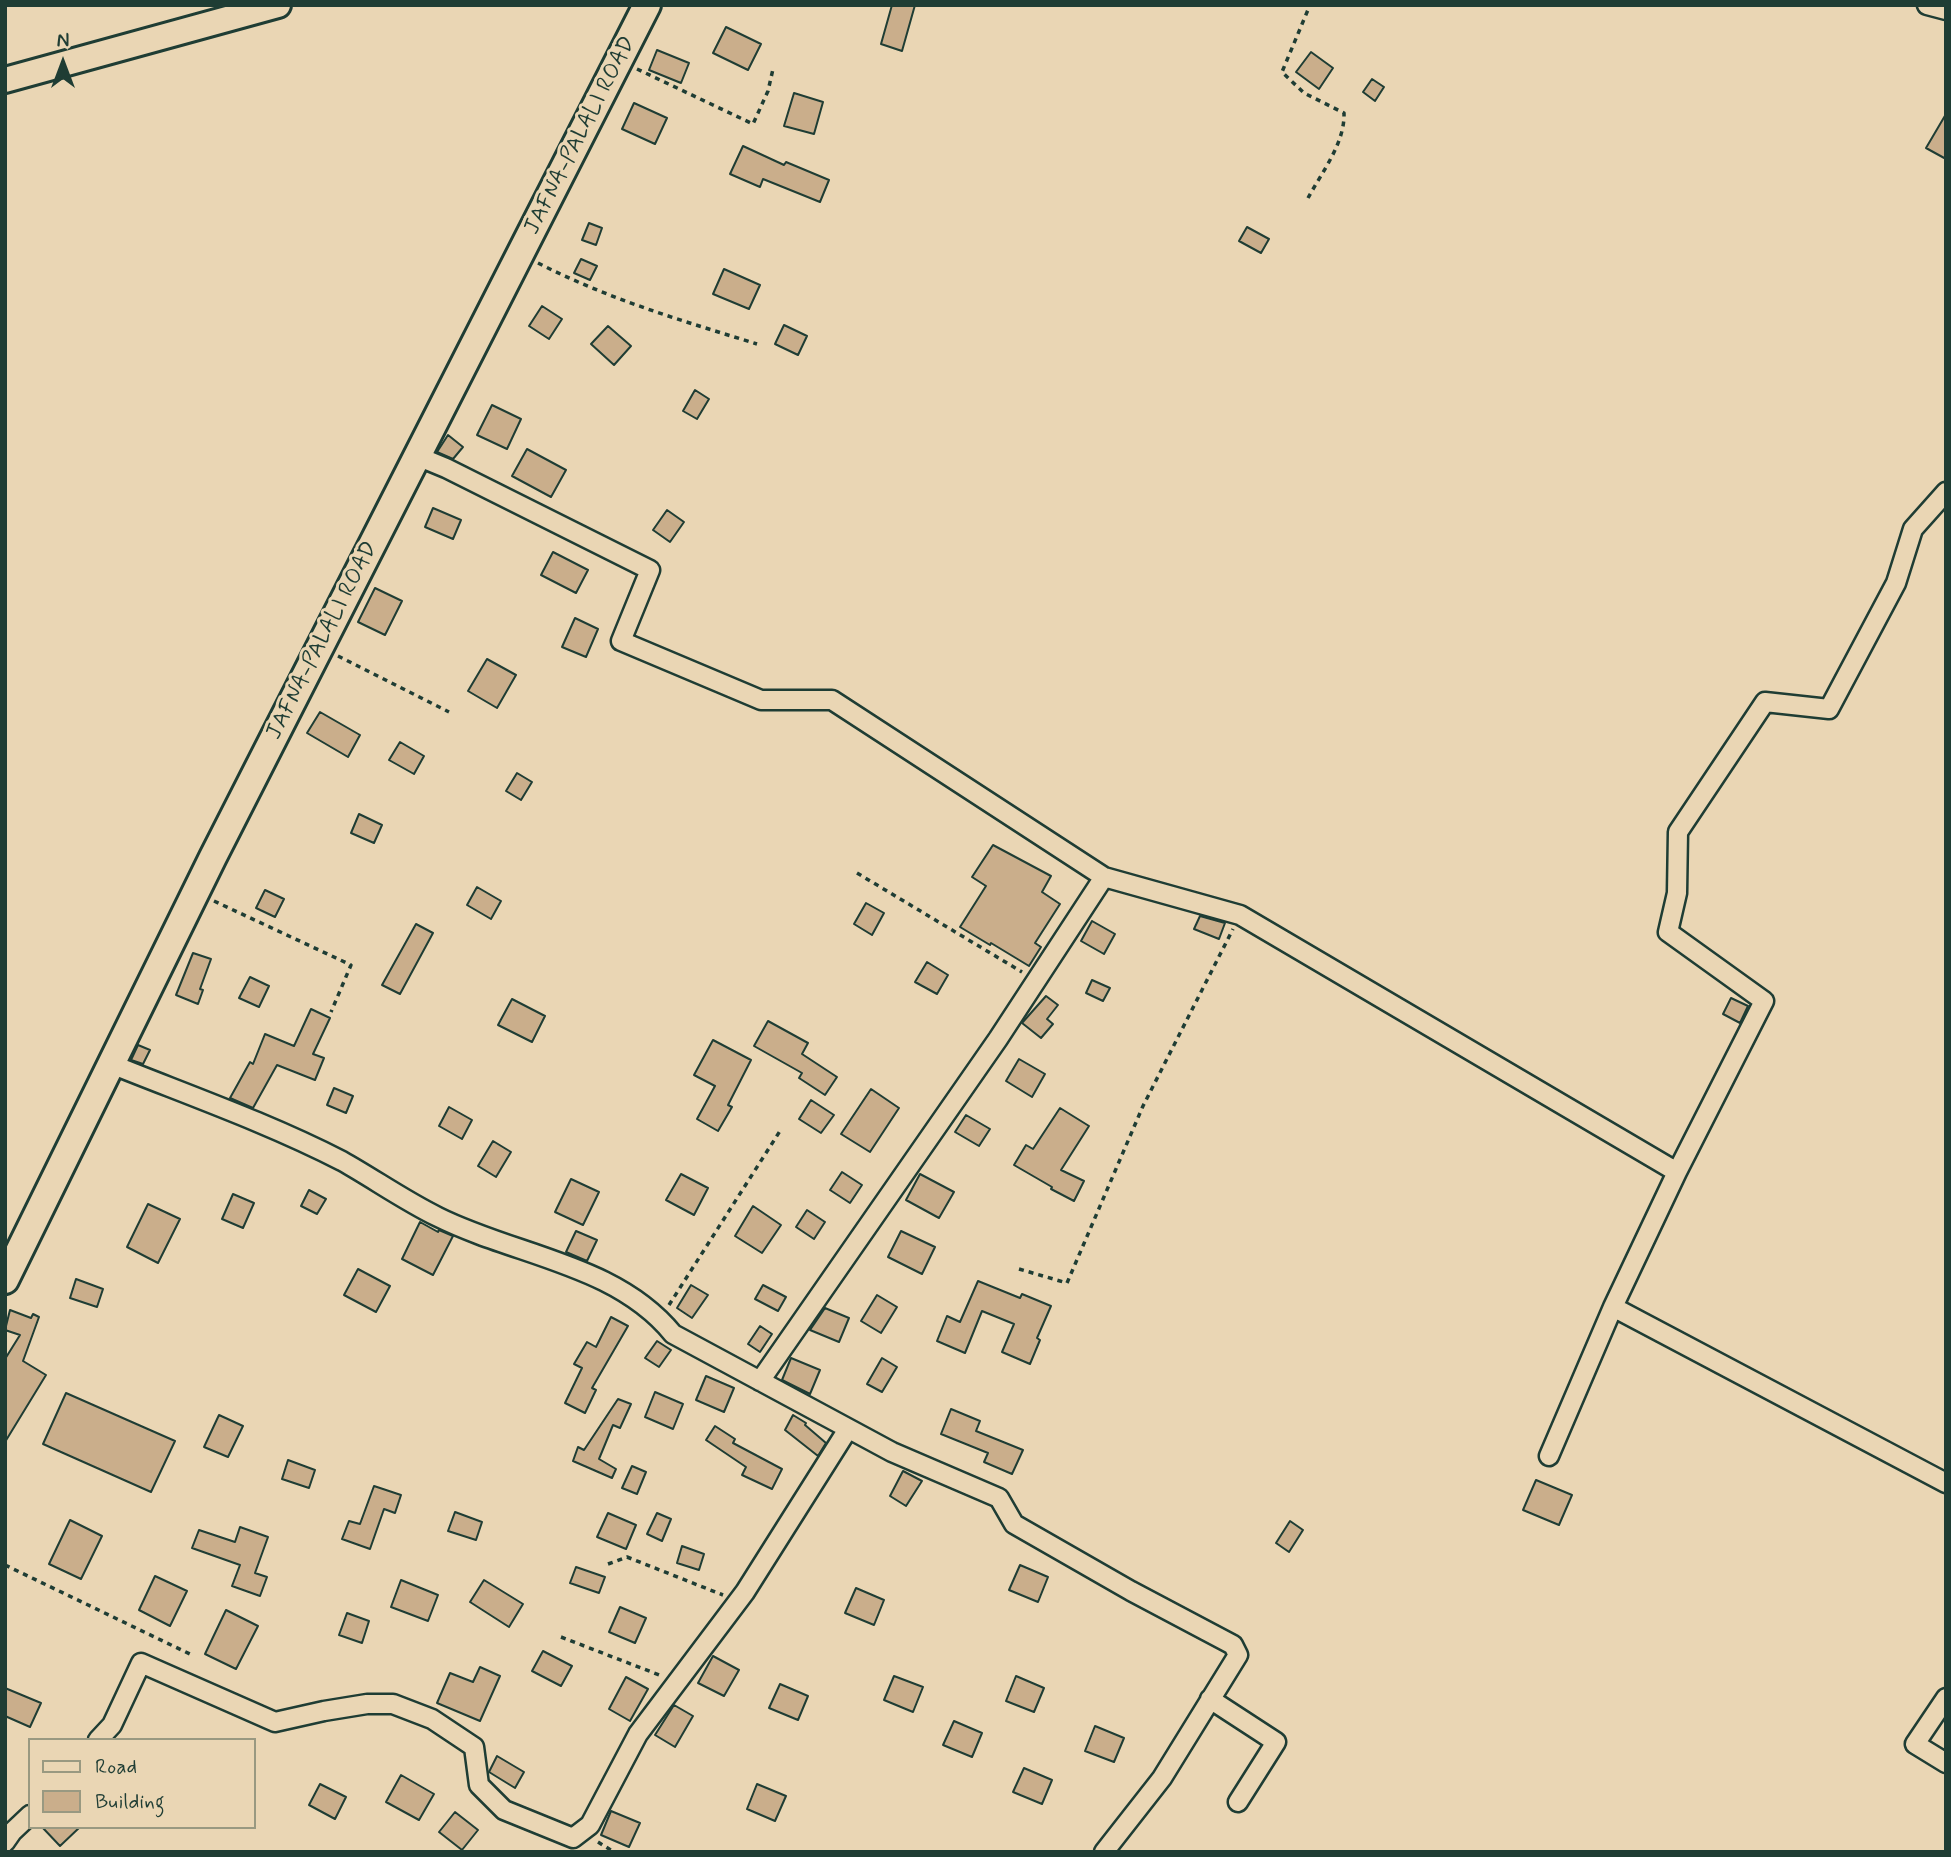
<!DOCTYPE html>
<html>
<head>
<meta charset="utf-8">
<style>
  body { margin:0 }
  #map { position:relative; width:1951px; height:1857px; overflow:hidden; background:#ead6b4; font-family:Mynerve,sans-serif }
  canvas { display:block }
  .frame { position:absolute; inset:0; border:7px solid #1f3d34; pointer-events:none }
  .legend { position:absolute; left:28px; top:1738px; width:228px; height:91px; box-sizing:border-box; background:#ead6b4; border:2px solid #999981; margin:0; padding:9px 12px; list-style:none; font-size:21px; color:#1f3d34 }
  .legend li { display:flex; align-items:center; gap:14px; height:35px }
  .legend b { width:35px; border:2px solid #999981 }
  .north { position:absolute; left:28px; top:28px; width:70px; height:70px; -webkit-text-stroke:5px #ead6b4; paint-order:stroke; rotate:0deg; font-size:19px; font-weight:700; line-height:28px; text-align:center; color:#1f3d34 }
  .north::after { content:''; display:block; margin:auto; width:24px; height:32px; background:#1f3d34; clip-path:polygon(50% 0,100% 100%,50% 72%,0 100%) }
</style>
</head>
<body>
<div id="map">
<canvas width="1951" height="1857"></canvas>
<div class="frame"></div>
<ul class="legend">
<li><b style="height:9px;background:#ead6b4"></b>Road</li>
<li><b style="height:19px;background:#caae8b"></b>Building</li>
</ul>
<div class="north">N</div>
</div>
<script>
const ctx = document.querySelector('canvas').getContext('2d');
ctx.lineJoin = 'round';
function paint(path, color) { ctx.fillStyle = color; ctx.fill(path, 'evenodd'); }
function stroke(path, color, width, dash) { ctx.strokeStyle = color; ctx.lineWidth = width; ctx.lineCap = dash ? 'butt' : 'round'; ctx.setLineDash(dash || []); ctx.stroke(path); }
function drawText(font, color, halo, rows, align = 'center') {
  ctx.font = font + ' Mynerve,sans-serif'; ctx.lineWidth = 6; ctx.setLineDash([]); ctx.textBaseline = 'middle'; ctx.strokeStyle = halo; ctx.fillStyle = color; for (const [text, x, y, turn = 0] of rows) {
    ctx.save(); ctx.translate(x, y); ctx.rotate((+turn || 0) * Math.PI / 180); ctx.textAlign = isNaN(turn) ? turn : align; if (halo) ctx.strokeText(text, 0, 0); ctx.fillText(text, 0, 0); ctx.restore();
  }
}
const building = new Path2D(`
  M892,5H915L902,51L881,44Z
  M726,27L761,44L748,70L713,53Z
  M657,50L689,63L681,83L649,70Z
  M1311,52L1333,68L1319,89L1296,72Z
  M1372,79L1384,87L1375,101L1363,92Z
  M794,93L823,102L814,134L784,126Z
  M634,103L667,118L655,144L622,129Z
  M1946,114V159L1926,148Z
  M743,146L784,165L786,162L829,180L820,202L763,179L760,187L730,174Z
  M589,223L602,228L596,245L582,240Z
  M1247,227L1269,239L1261,253L1239,241Z
  M581,259L597,266L590,280L574,273Z
  M724,269L760,285L749,309L713,294Z
  M542,306L562,319L549,339L529,326Z
  M784,325L807,336L798,355L775,344Z
  M608,326L631,346L614,365L591,344Z
  M695,390L709,399L697,419L683,411Z
  M492,405L521,419L507,449L477,435Z
  M448,435L463,447L453,459L437,452Z
  M527,449L566,470L551,497L512,476Z
  M433,508L461,520L453,539L425,527Z
  M667,510L684,522L670,542L653,530Z
  M553,552L588,570L576,593L541,575Z
  M375,588L402,601L385,635L358,622Z
  M575,618L598,629L586,657L562,647Z
  M487,659L516,675L497,708L468,691Z
  M320,712L360,735L348,757L307,733Z
  M400,742L424,756L414,774L389,760Z
  M517,773L532,782L521,800L506,791Z
  M359,814L382,825L374,843L351,833Z
  M993,845L1051,876L1042,892L1060,904L1035,943L1041,947L1029,966L991,943L990,945L960,927L986,886L972,877Z
  M477,887L501,901L491,919L467,905Z
  M265,890L284,899L275,917L256,908Z
  M866,903L884,913L872,935L854,924Z
  M1200,916L1225,923L1219,939L1194,929Z
  M1092,921L1115,934L1104,954L1081,941Z
  M416,924L433,933L400,994L382,985Z
  M193,953L211,959L200,989L203,990L198,1004L176,995Z
  M927,962L948,975L937,994L915,982Z
  M250,977L269,986L259,1007L239,998Z
  M1092,980L1110,988L1103,1001L1086,993Z
  M1046,996L1058,1005L1047,1019L1053,1024L1041,1038L1022,1023Z
  M1731,998L1748,1006L1740,1023L1723,1014Z
  M512,999L545,1016L532,1042L498,1025Z
  M311,1009L330,1018L313,1054L324,1058L315,1080L277,1065L253,1108L230,1098L250,1062L253,1064L265,1034L294,1046Z
  M768,1021L808,1043L802,1054L837,1077L825,1095L799,1078L802,1073L754,1046Z
  M713,1040L751,1060L728,1105L732,1107L718,1131L697,1119L715,1086L694,1075Z
  M138,1045L150,1050L143,1064L131,1060Z
  M1019,1059L1045,1074L1032,1097L1006,1081Z
  M334,1088L353,1096L346,1113L327,1105Z
  M871,1089L899,1108L870,1152L841,1134Z
  M811,1100L834,1115L821,1133L799,1119Z
  M449,1107L472,1120L462,1139L439,1126Z
  M1060,1108L1089,1126L1061,1170L1084,1181L1074,1201L1051,1189L1052,1187L1014,1165L1026,1145L1033,1149Z
  M966,1115L990,1129L979,1146L955,1132Z
  M493,1141L511,1152L496,1177L478,1166Z
  M842,1172L862,1185L850,1203L830,1190Z
  M681,1174L708,1188L694,1215L666,1200Z
  M920,1174L954,1192L939,1218L906,1200Z
  M571,1179L599,1192L583,1225L555,1212Z
  M309,1190L326,1199L317,1214L301,1206Z
  M233,1194L254,1203L243,1228L222,1219Z
  M148,1204L180,1219L158,1263L127,1247Z
  M753,1206L781,1225L762,1253L735,1236Z
  M807,1210L825,1222L814,1239L796,1227Z
  M420,1222L438,1232L439,1230L453,1236L433,1275L402,1259Z
  M576,1231L597,1240L587,1261L566,1252Z
  M901,1231L935,1247L922,1274L888,1257Z
  M358,1269L390,1286L376,1312L344,1295Z
  M76,1279L103,1289L97,1307L70,1298Z
  M978,1281L1020,1298L1022,1294L1051,1306L1037,1338L1040,1340L1030,1364L1002,1352L1014,1324L982,1311L965,1353L937,1341L947,1316L960,1322Z
  M691,1285L708,1295L692,1318L677,1308Z
  M763,1285L786,1297L778,1311L755,1299Z
  M877,1295L897,1307L881,1333L861,1321Z
  M825,1308L849,1318L839,1342L810,1330Z
  M10,1310L31,1318L33,1314L39,1317L23,1361L46,1375L5,1442V1359L20,1335L5,1330Z
  M611,1317L628,1326L592,1388L596,1390L585,1413L565,1403L582,1368L574,1364L587,1342L596,1347Z
  M760,1326L772,1334L760,1352L748,1344Z
  M657,1341L671,1350L659,1367L645,1358Z
  M791,1358L820,1370L810,1394L782,1380Z
  M882,1358L897,1367L882,1392L867,1384Z
  M706,1376L734,1388L724,1412L696,1400Z
  M655,1392L683,1404L673,1429L645,1417Z
  M66,1393L175,1441L151,1492L43,1444Z
  M618,1399L631,1404L620,1428L613,1425L599,1459L616,1469L612,1478L573,1461L578,1447L584,1450Z
  M951,1409L980,1421L976,1431L1023,1450L1012,1474L984,1462L988,1453L941,1434Z
  M219,1415L243,1426L228,1457L204,1447Z
  M793,1415L806,1423L805,1425L826,1443L818,1456L785,1430Z
  M715,1426L735,1439L733,1443L782,1469L772,1489L742,1475L746,1467L706,1440Z
  M288,1460L315,1470L309,1488L282,1479Z
  M632,1466L646,1472L637,1494L622,1488Z
  M903,1471L922,1481L906,1506L890,1496Z
  M1536,1480L1572,1495L1559,1525L1523,1510Z
  M374,1486L401,1495L395,1513L384,1509L370,1549L342,1539L349,1521L360,1524Z
  M455,1512L482,1522L476,1540L448,1531Z
  M608,1513L636,1525L626,1549L597,1537Z
  M657,1513L671,1519L662,1541L647,1534Z
  M70,1520L102,1536L81,1579L49,1564Z
  M1290,1521L1303,1530L1289,1552L1276,1543Z
  M240,1527L268,1537L255,1573L267,1577L260,1596L232,1586L240,1565L192,1548L199,1530L235,1542Z
  M682,1546L704,1554L699,1570L677,1563Z
  M1020,1565L1048,1577L1038,1602L1009,1590Z
  M576,1567L605,1577L599,1593L570,1583Z
  M155,1576L187,1591L170,1626L139,1610Z
  M401,1580L438,1595L428,1621L391,1607Z
  M484,1580L523,1604L509,1627L470,1602Z
  M856,1588L884,1600L874,1625L845,1613Z
  M620,1607L646,1618L635,1643L609,1632Z
  M226,1610L258,1626L236,1669L205,1654Z
  M347,1613L369,1621L362,1643L339,1635Z
  M543,1651L572,1666L561,1686L532,1671Z
  M713,1656L739,1670L724,1696L698,1683Z
  M480,1667L500,1676L480,1721L437,1703L450,1673L473,1682Z
  M894,1676L923,1687L913,1712L884,1700Z
  M1016,1676L1044,1688L1034,1712L1006,1701Z
  M626,1677L648,1689L630,1721L609,1709Z
  M780,1684L808,1696L798,1720L769,1708Z
  M5,1688L41,1703L30,1727L5,1716Z
  M674,1705L693,1716L675,1747L655,1735Z
  M954,1721L982,1733L972,1757L943,1745Z
  M1095,1726L1124,1738L1114,1762L1085,1751Z
  M497,1756L524,1772L515,1788L489,1772Z
  M1024,1768L1052,1780L1042,1804L1013,1792Z
  M401,1775L434,1794L419,1820L386,1802Z
  M320,1784L346,1797L335,1819L309,1805Z
  M757,1784L786,1796L775,1821L747,1809Z
  M611,1811L640,1823L629,1847L601,1835Z
  M455,1812L478,1830L462,1850L439,1832Z
  M42,1827H80L60,1846Z`);
paint(building, '#caae8b');
stroke(building, '#1f3d34', 2);
const minor = new Path2D(`
  M1927,5L1946,10
  M417,456L446,468L650,570L621,641L761,700H832L1104,877L1240,915L1677,1172L1613,1307L1549,1456
  M111,1064C188,1095 268,1123 342,1161C374,1179 405,1201 438,1217C516,1256 616,1264 673,1334L892,1452L999,1498L1014,1524L1131,1591L1233,1645L1238,1655L1162,1778L1104,1852
  M1677,1172L1764,1001L1668,932L1677,893L1678,832L1765,702L1829,709L1896,583L1913,529L1946,492
  M1613,1307L1946,1483
  M760,1381L998,1039L1104,877
  M1946,1698L1915,1744L1946,1763
  M1210,1699L1276,1742L1238,1802
  M98,1740L112,1725L141,1663L275,1722L324,1711L367,1704H393L432,1719L474,1747L479,1785L504,1810L573,1838L590,1825L638,1734L745,1592L848,1429
  M5,1842L12,1832L30,1815`);
const secondary = new Path2D(`
  M5,80L278,5`);
const primary = new Path2D(`
  M5,1280L213,857L647,5`);
stroke(minor, '#1f3d34', 23);
stroke(secondary, '#1f3d34', 30);
stroke(primary, '#1f3d34', 32);
stroke(new Path2D(`
  M637,69L753,124L768,91L773,69
  M1308,198C1322,172 1345,143 1344,113L1304,93L1282,72L1310,5
  M538,263C608,299 683,321 757,344
  M338,656L449,712
  M857,873L1022,972
  M214,901L351,965L331,1012
  M1019,1269L1067,1283L1143,1106L1233,929
  M669,1305L780,1131
  M608,1564L627,1557L723,1595
  M5,1565L192,1655
  M561,1637L662,1676
  M598,1842L614,1852`), '#1f3d34', 3.5, [5, 5]);
stroke(minor, '#ead6b4', 18);
stroke(secondary, '#ead6b4', 24);
stroke(primary, '#ead6b4', 26);
drawText('23px', '#1f3d34', '#ead6b4', [
  ["JAFNA-PALALI ROAD",581,136,-63],
  ["JAFNA-PALALI ROAD",323,641,-63]
]);
</script>
</body>
</html>
